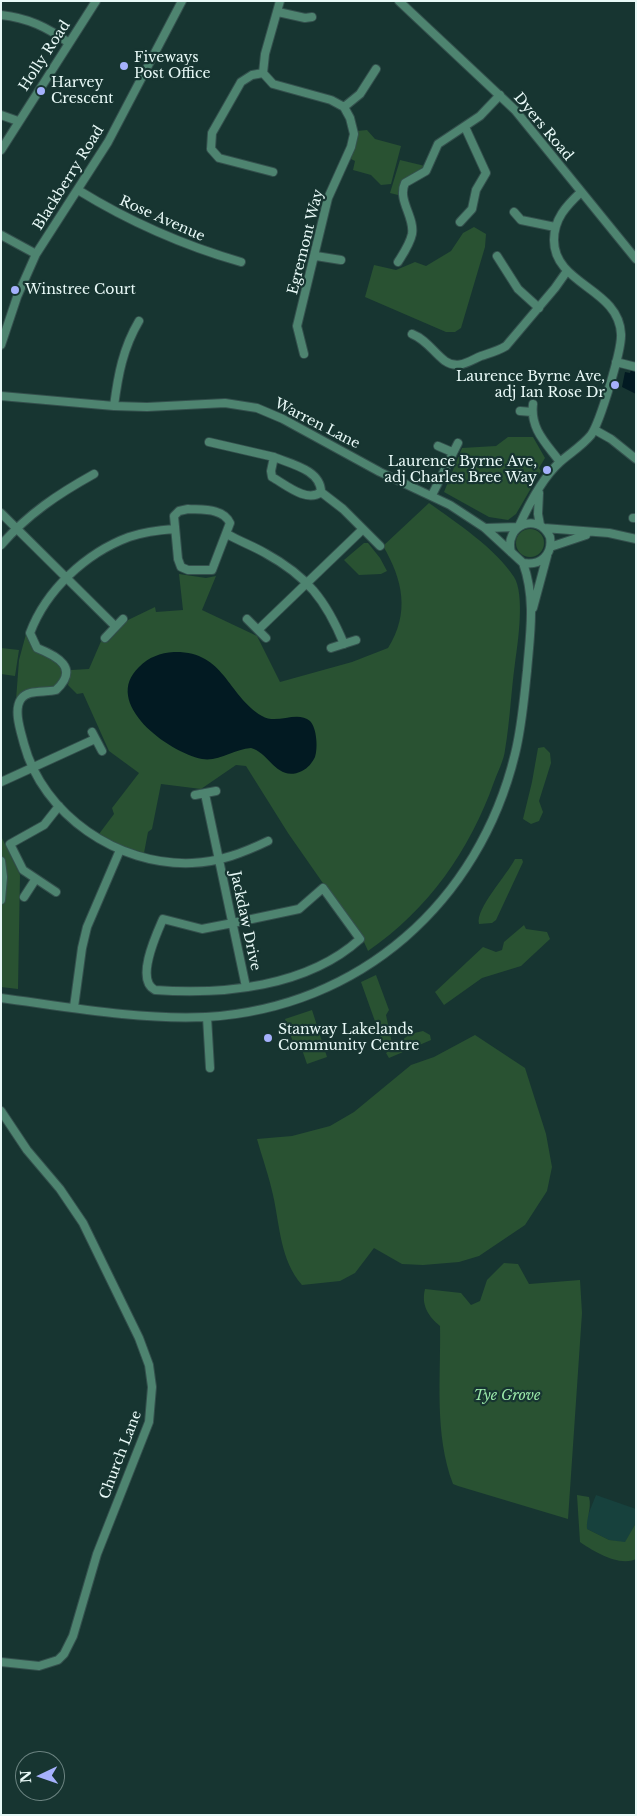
<!DOCTYPE html>
<html>
<head>
<meta charset="utf-8">
<style>
  body { margin:0 }
  #map { position:relative; width:637px; height:1816px; overflow:hidden; background:#173531; font-family:"Libre Baskerville",serif }
  canvas { display:block }
  .frame { position:absolute; inset:0; border:2px solid #e8f9f7; pointer-events:none }
  .north { position:absolute; left:15px; top:1751px; width:50px; height:50px; box-sizing:border-box; background:#173531; border:1px solid #6b8380; border-radius:50%; rotate:267deg; font-size:14px; font-weight:700; line-height:20px; text-align:center; color:#e8f9f7 }
  .north::after { content:''; display:block; margin:auto; width:18px; height:22px; background:#a5b1fc; clip-path:polygon(50% 0,100% 100%,50% 72%,0 100%) }
</style>
</head>
<body>
<div id="map">
<canvas width="637" height="1816"></canvas>
<div class="frame"></div>
<div class="north">N</div>
</div>
<script>
const ctx = document.querySelector('canvas').getContext('2d');
ctx.lineJoin = 'round';
function paint(path, color) { ctx.fillStyle = color; ctx.fill(path, 'evenodd'); }
function stroke(path, color, width, dash) { ctx.strokeStyle = color; ctx.lineWidth = width; ctx.lineCap = dash ? 'butt' : 'round'; ctx.setLineDash(dash || []); ctx.stroke(path); }
function drawText(font, color, halo, rows, align = 'center') {
  ctx.font = font + ' "Libre Baskerville",serif'; ctx.lineWidth = 4.5; ctx.setLineDash([]); ctx.textBaseline = 'middle'; ctx.strokeStyle = halo; ctx.fillStyle = color; for (const [text, x, y, turn = 0] of rows) {
    ctx.save(); ctx.translate(x, y); ctx.rotate((+turn || 0) * Math.PI / 180); ctx.textAlign = isNaN(turn) ? turn : align; if (halo) ctx.strokeText(text, 0, 0); ctx.fillText(text, 0, 0); ctx.restore();
  }
}
paint(new Path2D(`
  M596,1495L636,1509V1523L625,1543L609,1540L587,1529L586,1520Z`), '#17413d');
paint(new Path2D(`
  M367,130L375,139L401,146L391,184L381,185L371,175L353,170L355,161L351,159L357,131Z
  M400,160L425,166L402,181L398,195L390,193Z
  M474,227L486,234L485,247L461,328L455,332H446L365,297L374,265L396,270L415,262L426,266L451,251L463,233Z
  M508,437H533L545,458L539,468L541,471L516,514L508,520L489,517L444,492L462,448L496,446Z
  M429,503C457,523 495,548 514,577C525,594 518,643 515,663C511,692 510,721 505,750C504,760 498,771 494,782C470,850 428,910 368,951L364,942L288,833L246,766L236,765L201,789L161,784L152,829L148,832L144,853L122,846L99,834L114,814L112,808L139,773L109,751L83,693L77,694L68,685L71,670L89,669L102,639L108,642L128,620L155,607L156,612L183,610L179,574L206,578L216,576L202,610L257,636L280,682L352,662L388,648C410,613 403,580 383,546Z
  M516 543a14 14 0 1 1 28 0a14 14 0 1 1-28 0Z
  M364,543H368L380,558L387,571L381,574L359,575L344,560Z
  M26,634C28,639 30,645 34,649C45,659 76,664 55,686L25,691L16,700L19,660Z
  M1,648L19,650L15,676L1,674Z
  M544,747L550,753L551,763L539,801L543,812L539,821L531,824L523,819L532,782L538,748Z
  M1,836L20,875L18,989L1,987Z
  M515,859H522L523,862L496,920L492,923L479,924C475,909 507,875 515,859Z
  M524,925L526,929L547,932L550,939L521,966L482,978L444,1005L435,992L483,947L496,952L502,950L504,942Z
  M376,975L389,1010L386,1015L392,1043L385,1045L382,1041L361,982Z
  M312,1010L327,1057L307,1064L300,1044L294,1045L285,1019Z
  M423,1031L430,1035L431,1040L389,1058L386,1053L410,1034Z
  M475,1035L525,1068L546,1134L552,1167L547,1191L525,1225L479,1256L459,1262L423,1265L402,1264L374,1248L355,1273L340,1281L302,1285C280,1260 280,1226 273,1195C269,1176 262,1157 257,1139L292,1136L330,1126L354,1112L411,1065L434,1057Z
  M504,1263L518,1264L529,1284L580,1280L582,1313L568,1519L458,1486L453,1484C434,1433 441,1379 440,1326C428,1316 421,1305 425,1289L461,1293L471,1305L480,1301L487,1280Z
  M577,1495L589,1497C592,1509 586,1517 587,1529L609,1540L625,1542L636,1523V1559C619,1567 593,1551 580,1542Z`), '#295232');
paint(new Path2D(`
  M631,370H636V394L622,387L625,372L630,373Z
  M174,652C225,651 226,694 262,716C277,725 297,710 310,721C317,728 318,749 315,757C312,763 308,768 302,771C277,783 270,753 251,748C234,749 219,762 202,759C168,752 101,703 139,667C149,657 160,653 174,652Z`), '#021a22');
const minor = new Path2D(`
  M280,1L265,54L263,73L273,84L331,100L344,107L350,118L354,134L351,147L328,198L297,326L304,354
  M399,1L515,110L636,259
  M278,12L305,18L312,17
  M1,15C28,18 47,27 69,43
  M263,73L252,75L241,82L212,133L211,149L219,158L273,172
  M344,107L360,94L376,69
  M1,115L18,121
  M1,150L96,1
  M78,190C130,222 182,245 241,262
  M514,212L521,220L555,227
  M460,222L472,209L476,190L486,173L465,127
  M1,235L36,254
  M316,256L341,260
  M497,256L518,289L539,308
  M398,262C403,254 410,244 412,234C415,217 397,200 405,183L426,171L438,144L480,116L500,95
  M412,334C427,340 433,352 445,361C458,370 469,361 481,356C490,353 498,351 506,346L555,288L567,271
  M1,345L17,297L36,254L108,142L182,1
  M616,362L636,367
  M1,396L114,406L147,407L225,403L257,408L283,419L380,472L450,505L485,528L523,563C540,566 553,555 550,537C538,511 504,525 511,552
  M533,404C530,429 546,443 560,462
  M114,406C118,375 123,348 139,321
  M520,411L532,412
  M595,430L611,439L636,459
  M209,442L274,457
  M438,446L452,452
  M321,492C307,503 286,485 272,477L271,471L274,457C291,464 321,470 321,492L343,509L380,546
  M539,493L538,514L540,525
  M432,495L458,443
  M188,509C203,510 223,508 230,523L212,570H188L181,567L178,559L174,516L179,511Z
  M1,513L115,626
  M633,518H636
  M519,526C529,504 542,478 560,462C570,453 582,446 591,435C600,422 622,350 621,334C619,288 554,285 554,240C554,219 566,206 581,192
  M485,528L517,527
  M544,528L609,533L636,539
  M174,529C159,530 144,532 129,537C86,553 46,590 30,633L37,648C57,656 80,668 56,690C45,693 28,689 21,699C13,710 21,732 24,744C43,815 118,866 192,863C219,862 243,853 268,841
  M227,534C239,541 253,546 265,553C307,576 326,600 344,644
  M1,545C28,514 58,494 94,474
  M550,547L586,535
  M533,608L547,556
  M247,619L266,638
  M259,629L363,529
  M105,638L123,619
  M331,648L356,640
  M92,732L102,751
  M1,782L95,739
  M205,794L246,987
  M195,795L216,791
  M1,861L3,877L1,900
  M323,888L360,939C307,987 223,995 155,990C135,980 156,935 163,919L202,929L233,923L299,909Z
  M56,892L23,870L10,844L44,825L59,806
  M24,897L35,880
  M1,998C68,1007 138,1020 206,1017C360,1008 479,902 515,754C522,726 524,698 527,671C530,634 536,599 523,563
  M74,1007L82,948L87,927L120,850
  M207,1017L210,1068
  M1,1111L27,1150L60,1189L83,1223L139,1338L149,1365L152,1387L149,1422L97,1554L73,1636L64,1654L58,1660L39,1666L1,1662`);
stroke(minor, '#34504d', 10);
stroke(minor, '#4e8470', 8);
for (const [x, y, r, color] of [
  [124,66,5,"#a5b1fc"],
  [41,91,5,"#a5b1fc"],
  [15,290,5,"#a5b1fc"],
  [615,385,5,"#a5b1fc"],
  [547,470,5,"#a5b1fc"],
  [268,1038,5,"#a5b1fc"]
]) { const dot = new Path2D(); dot.arc(x, y, r, 0, 2 * Math.PI); ctx.fillStyle = color; ctx.fill(dot); stroke(dot, '#173531', 2); }
drawText('14px', '#e8f9f7', '#173531', [
  ["Holly Road",45,56,-57],
  ["Dyers Road",543,127,50],
  ["Blackberry Road",69,178,-58],
  ["Rose Avenue",162,219,24],
  ["Egremont Way",306,242,-76],
  ["Warren Lane",317,424,27],
  ["Jackdaw Drive",245,921,78],
  ["Church Lane",121,1455,-69]
]);
drawText('14px', '#e8f9f7', '#173531', [
  ["Fiveways",134,58],
  ["Post Office",134,74],
  ["Harvey",51,83],
  ["Crescent",51,99],
  ["Winstree Court",25,290],
  ["Laurence Byrne Ave,",605,377,"right"],
  ["adj Ian Rose Dr",605,393,"right"],
  ["Laurence Byrne Ave,",537,462,"right"],
  ["adj Charles Bree Way",537,478,"right"],
  ["Stanway Lakelands",278,1030],
  ["Community Centre",278,1046]
], 'left');
drawText('italic 14px', '#9ae8a9', '#173531', [
  ["Tye Grove",507,1396]
]);
</script>
</body>
</html>
